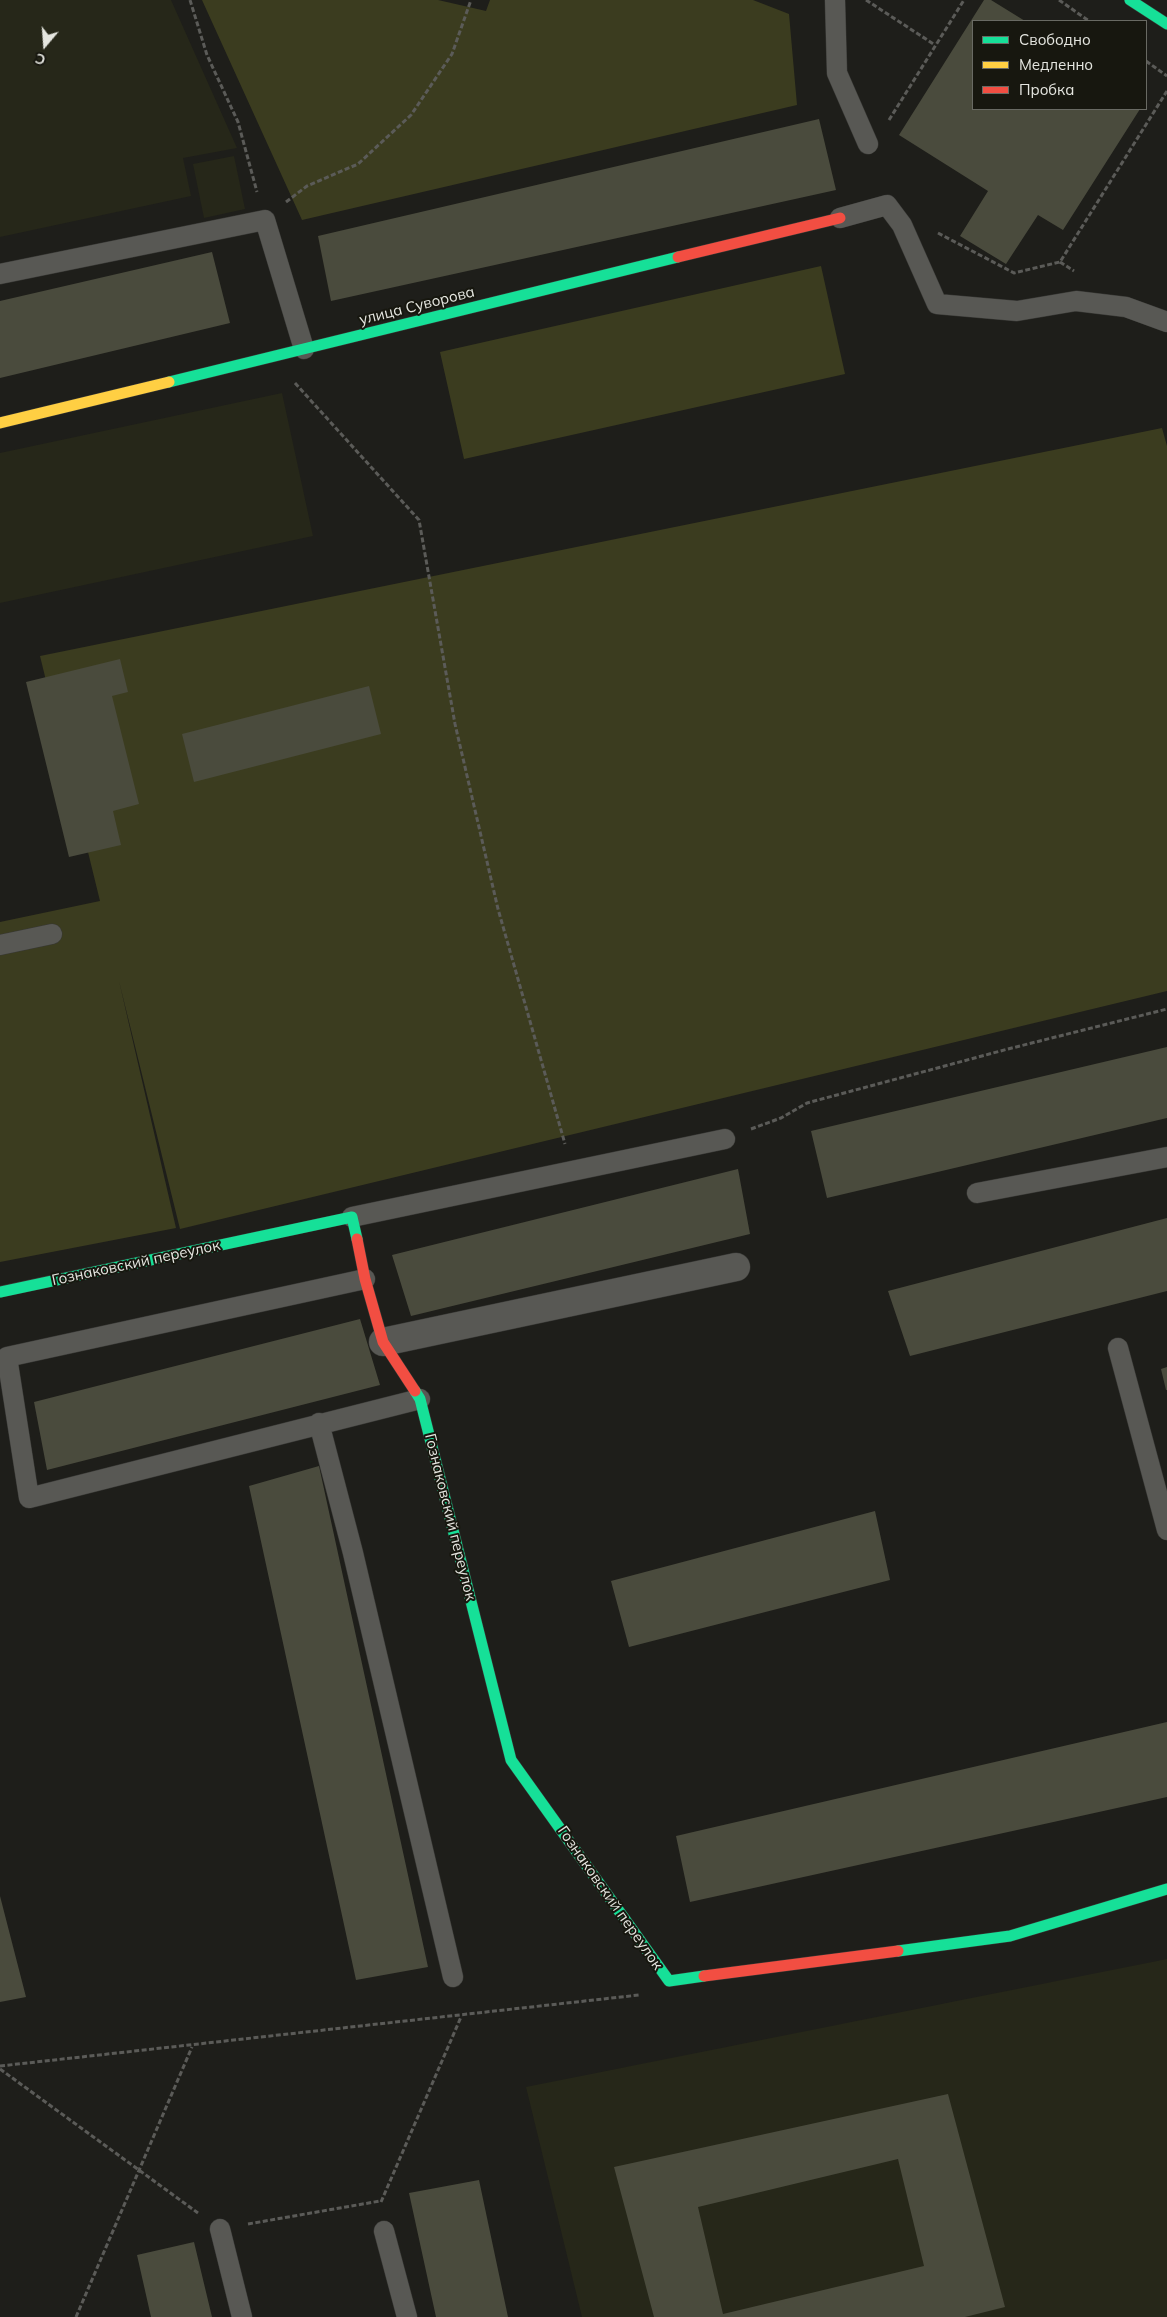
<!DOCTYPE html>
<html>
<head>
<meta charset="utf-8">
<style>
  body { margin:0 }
  #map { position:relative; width:1167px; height:2317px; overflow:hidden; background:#1e1e1a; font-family:Mulish,sans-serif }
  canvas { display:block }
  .legend { position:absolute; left:972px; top:20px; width:175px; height:90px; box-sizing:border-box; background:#17170f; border:1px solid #696a63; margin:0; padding:6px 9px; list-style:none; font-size:15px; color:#e5e6e0 }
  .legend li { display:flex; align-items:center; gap:10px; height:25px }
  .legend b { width:25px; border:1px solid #696a63 }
  .north { position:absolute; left:20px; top:20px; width:50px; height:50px; -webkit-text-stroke:4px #17170f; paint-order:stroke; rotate:198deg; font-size:14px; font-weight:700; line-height:20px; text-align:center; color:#e5e6e0 }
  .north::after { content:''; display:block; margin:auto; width:18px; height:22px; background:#e5e6e0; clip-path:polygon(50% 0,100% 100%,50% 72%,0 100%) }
</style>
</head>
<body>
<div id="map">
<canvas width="1167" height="2317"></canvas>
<ul class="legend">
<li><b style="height:6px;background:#16e098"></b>Свободно</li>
<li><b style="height:6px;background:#ffcf43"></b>Медленно</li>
<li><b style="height:6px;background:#f24e42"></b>Пробка</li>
</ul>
<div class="north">С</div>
</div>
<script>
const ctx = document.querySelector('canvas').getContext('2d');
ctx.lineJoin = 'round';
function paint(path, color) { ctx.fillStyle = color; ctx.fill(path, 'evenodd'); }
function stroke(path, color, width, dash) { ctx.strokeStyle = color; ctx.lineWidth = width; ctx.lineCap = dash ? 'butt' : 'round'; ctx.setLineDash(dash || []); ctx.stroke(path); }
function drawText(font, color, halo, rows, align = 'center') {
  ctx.font = font + ' Mulish,sans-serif'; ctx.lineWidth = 4; ctx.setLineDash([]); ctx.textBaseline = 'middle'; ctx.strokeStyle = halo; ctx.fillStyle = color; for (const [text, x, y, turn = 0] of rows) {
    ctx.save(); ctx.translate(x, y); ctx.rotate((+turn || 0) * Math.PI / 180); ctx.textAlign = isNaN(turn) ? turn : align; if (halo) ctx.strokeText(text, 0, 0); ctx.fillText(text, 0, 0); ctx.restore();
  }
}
paint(new Path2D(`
  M0,0H171L237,148L183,158L191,196L0,237Z
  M234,156L245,209L204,218L193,164Z
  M282,393L313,536L0,603V453Z
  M1167,1959V2317H582L526,2087Z`), '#262719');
paint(new Path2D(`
  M202,0H438L486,11L490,0H753L789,14L797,105L302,220Z
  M821,266L845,374L464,459L440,352Z
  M1162,428L1167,446V991L180,1229L119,981L176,1228L0,1262V922L100,901L40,656Z`), '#3b3c1f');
paint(new Path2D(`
  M984,0H991L1025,21H973V109H1140L1063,230L1038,215L1006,264L960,236L988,191L899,135Z
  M819,119L836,190L331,301L318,236Z
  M212,252L230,323L0,378V301Z
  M120,659L128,692L112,696L139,804L113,811L121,845L69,857L26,682Z
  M369,686L381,734L194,782L182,734Z
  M1167,1047V1118L827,1198L811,1131Z
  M738,1169L750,1234L411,1316L392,1255Z
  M1167,1218V1291L910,1356L888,1291Z
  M360,1319L380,1385L47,1470L34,1402Z
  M1167,1367V1390H1166L1161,1369Z
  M319,1466L428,1967L356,1980L249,1486Z
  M875,1511L890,1580L629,1647L611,1581Z
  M1167,1722V1797L690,1902L676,1836Z
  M0,1896L26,1997L0,2002Z
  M948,2094L1005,2307L965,2317H654L614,2167ZM898,2159L924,2266L723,2314L698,2207Z
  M479,2180L508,2317H436L409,2193Z
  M194,2242L212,2317H151L137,2255Z`), '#4a4b3d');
const lane = new Path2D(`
  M835,0L837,73L868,144
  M840,218L887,205L902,225L937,304L1017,311L1076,301L1126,307L1167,322
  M0,274L265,220L304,349
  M0,945L52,934
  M977,1193L1167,1157
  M352,1217L725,1139
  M365,1279L7,1357L29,1498L420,1399
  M1118,1348L1167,1530
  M319,1423L353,1553L453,1977
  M220,2229L242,2317
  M384,2231L407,2317`);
const street = new Path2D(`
  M383,1342L736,1267`);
const fast = new Path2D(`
  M1130,0L1167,24
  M169,382L678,257
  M0,1292L352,1217L357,1239
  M415,1391L420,1399L511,1760L669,1981L704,1976
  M898,1951L1010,1936L1167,1889`);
const slow = new Path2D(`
  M0,423L169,382`);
const jam = new Path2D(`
  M678,257L840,218
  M357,1239L365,1279L383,1342L415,1391
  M704,1976L898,1951`);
stroke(lane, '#383835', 21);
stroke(street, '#383835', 29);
stroke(fast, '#383835', 12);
stroke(slow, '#383835', 12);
stroke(jam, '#383835', 12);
stroke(new Path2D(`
  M190,0L207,55L238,122L257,192
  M866,0L935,45
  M1059,0L1089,21
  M1146,61L1167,76
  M889,120L964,0
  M286,202L307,186L358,164L411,115L452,54L471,0
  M938,233L1014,273L1060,262L1167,91
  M1060,262L1074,271
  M295,383L419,520L455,724L498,909L565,1144
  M751,1129L781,1118L807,1103L1008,1049L1167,1009
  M0,2066L639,1995
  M0,2069L198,2213
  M381,2202L461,2017
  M248,2224L380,2201
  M76,2317L192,2047`), '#5b5b58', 3, [5, 2.5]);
stroke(lane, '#585854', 20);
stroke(street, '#585854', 28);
stroke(fast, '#16e098', 11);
stroke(slow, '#ffcf43', 11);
stroke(jam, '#f24e42', 11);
drawText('15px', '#e5e6e0', '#17170f', [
  ["улица Суворова",417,306,-14],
  ["Гознаковский переулок",136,1263,-12],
  ["Гознаковский переулок",450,1517,76],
  ["Гознаковский переулок",610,1898,55]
]);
</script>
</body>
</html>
